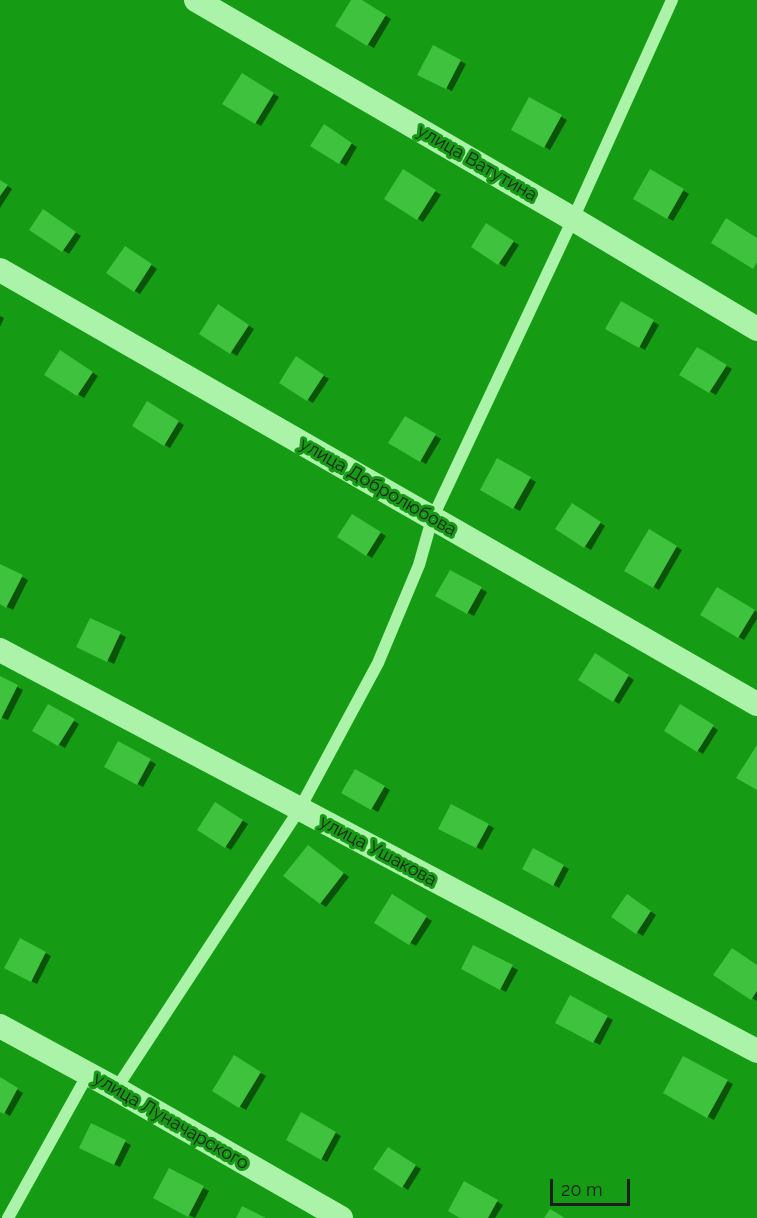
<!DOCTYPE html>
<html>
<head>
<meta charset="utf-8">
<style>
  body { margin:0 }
  #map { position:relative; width:757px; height:1218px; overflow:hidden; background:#159b14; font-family:Raleway,sans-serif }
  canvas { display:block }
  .scale { position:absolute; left:550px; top:1179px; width:80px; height:27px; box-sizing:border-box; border:3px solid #1d1d1d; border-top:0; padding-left:8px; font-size:18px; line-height:21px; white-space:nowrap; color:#1d1d1d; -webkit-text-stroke:4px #159b14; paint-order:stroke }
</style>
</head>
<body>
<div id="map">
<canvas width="757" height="1218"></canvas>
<div class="scale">20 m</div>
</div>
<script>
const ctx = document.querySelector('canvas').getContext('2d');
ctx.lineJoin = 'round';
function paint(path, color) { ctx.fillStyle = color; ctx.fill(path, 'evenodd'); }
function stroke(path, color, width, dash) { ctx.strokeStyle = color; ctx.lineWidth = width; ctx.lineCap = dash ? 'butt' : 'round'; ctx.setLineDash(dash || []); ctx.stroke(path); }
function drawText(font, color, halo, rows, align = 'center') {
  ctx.font = font + ' Raleway,sans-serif'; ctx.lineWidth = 6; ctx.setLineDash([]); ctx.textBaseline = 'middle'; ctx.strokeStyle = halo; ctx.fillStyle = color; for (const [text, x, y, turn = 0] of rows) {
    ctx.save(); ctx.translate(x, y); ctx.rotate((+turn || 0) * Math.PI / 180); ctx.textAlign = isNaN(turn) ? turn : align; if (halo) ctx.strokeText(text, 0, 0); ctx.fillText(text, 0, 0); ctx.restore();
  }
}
paint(new Path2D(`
  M353,0H360L391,19L374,48L337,26Z
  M433,47L466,64L452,91L423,76Z
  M242,75L279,97L261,126L224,104Z
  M530,99L567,120L550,150L513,129Z
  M324,126L357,147L346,166L312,145Z
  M651,171L689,194L673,221L635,198Z
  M409,174L441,195L423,222L386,198Z
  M0,181L12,189L0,208Z
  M49,215L81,236L69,254L31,229Z
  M486,225L519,245L505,267L473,246Z
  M131,251L157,269L140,294L135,291Z
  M622,303L659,325L645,350L607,328Z
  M218,306L254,329L237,356L201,333Z
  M0,316L4,318L0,327Z
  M697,349L732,369L716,395L682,375Z
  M61,352L98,376L84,398L46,374Z
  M296,358L329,379L313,403L281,383Z
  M147,403L184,425L170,448L134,426Z
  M405,418L441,439L426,464L390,443Z
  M498,460L536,482L520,511L482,490Z
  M578,508L605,526L591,550L557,529Z
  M352,516L386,536L372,558L339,537Z
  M650,531L682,550L659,590L626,570Z
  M0,565L28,580L13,610L0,603Z
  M450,572L487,592L474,616L437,596Z
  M718,589L757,612V619L744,640L702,615Z
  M90,620L126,637L114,664L84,649Z
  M595,655L634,680L619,704L580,679Z
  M0,678L23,690L8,720L0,717Z
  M49,706L79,724L65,748L34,730Z
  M681,706L718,730L703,754L666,730Z
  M118,743L156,764L143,787L106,766Z
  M355,771L390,790L378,812L343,793Z
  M216,804L248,824L231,850L199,830Z
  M452,806L494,828L482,850L440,828Z
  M309,847L349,877L326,907L320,903Z
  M534,850L569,869L559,888L524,868Z
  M392,896L432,921L416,946L376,922Z
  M633,899L656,915L643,936L637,932Z
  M21,940L51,956L37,984L6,968Z
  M474,947L518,970L506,992L463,969Z
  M757,966V1001L752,998Z
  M570,997L613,1020L600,1045L557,1022Z
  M234,1057L266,1076L246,1110L214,1090Z
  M683,1058L733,1084L714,1120L665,1093Z
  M0,1079L23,1093L10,1116L0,1110Z
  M302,1114L341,1136L327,1162L288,1140Z
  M91,1125L131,1145L120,1167L86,1151Z
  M388,1149L421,1169L408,1190L402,1186Z
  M170,1170L209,1191L195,1218L155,1198Z
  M465,1183L503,1205L495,1218H463Z`), '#0007');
paint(new Path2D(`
  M351,0H362L386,15L367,46L335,26Z
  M433,45L461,60L446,89L417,75Z
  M242,73L274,93L255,124L222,104Z
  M529,97L562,115L544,148L511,130Z
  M324,124L352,143L339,164L310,146Z
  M403,169L436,190L417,220L384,199Z
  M650,169L684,189L667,219L633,199Z
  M0,180L8,185L0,196Z
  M43,209L76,232L62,252L29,230Z
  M726,218L757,238V262L753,269L711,243Z
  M486,223L514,241L498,265L471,247Z
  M125,246L152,264L134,292L106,273Z
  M621,301L654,320L639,348L605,329Z
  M218,304L249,325L230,354L199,334Z
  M697,347L727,365L709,393L679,375Z
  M60,350L93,372L77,396L44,375Z
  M296,356L324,375L307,401L279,383Z
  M147,401L179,421L164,446L132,426Z
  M405,416L436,434L420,462L388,443Z
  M497,458L531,477L513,509L480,490Z
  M572,503L601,522L584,548L555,529Z
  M352,514L381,532L366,556L337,537Z
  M649,529L677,546L653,588L624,571Z
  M0,564L23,575L6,608L0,604Z
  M450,570L482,587L467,614L435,596Z
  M717,587L755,610L738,638L700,615Z
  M90,618L121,632L107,662L76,647Z
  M595,653L629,675L613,702L578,680Z
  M0,676L18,685L0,721Z
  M48,704L75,719L58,746L32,731Z
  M680,704L714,725L697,752L664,731Z
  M118,741L151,759L137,785L104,767Z
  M757,745V790L736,778Z
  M355,769L385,786L371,810L341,793Z
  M215,802L243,820L225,848L197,830Z
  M451,804L489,824L476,848L438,829Z
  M308,845L344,873L320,904L283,876Z
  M533,848L564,865L553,886L522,869Z
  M392,894L427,916L409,945L374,923Z
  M627,894L651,911L636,934L611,917Z
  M20,938L46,952L31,982L4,968Z
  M473,945L513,965L500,990L461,969Z
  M732,948L757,965V991L751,1000L713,975Z
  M570,995L608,1016L593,1043L555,1023Z
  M234,1055L261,1072L239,1108L212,1091Z
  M683,1056L728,1080L707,1118L663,1093Z
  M0,1077L18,1088L4,1114L0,1112Z
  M301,1112L336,1132L321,1160L286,1140Z
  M91,1123L126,1140L114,1165L79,1148Z
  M388,1147L416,1165L402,1188L373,1169Z
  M169,1168L204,1186L188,1217L153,1198Z
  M464,1181L498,1200L488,1218H460L448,1211Z
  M242,1206L266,1218H236Z
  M550,1209L565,1218H544Z`), '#3fc23d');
stroke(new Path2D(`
  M116,1089L299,810L378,663L419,565L432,519L573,219L672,0
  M8,1218L88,1074`), '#abf3a9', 12);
stroke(new Path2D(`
  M196,0L573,219L757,329
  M0,270L757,704
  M0,650L757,1051
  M0,1026L116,1089L341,1218`), '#abf3a9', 24);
drawText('18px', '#1d1d1d', '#159b14', [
  ["улица Ватутина",477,163,30],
  ["улица Добролюбова",378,487,30],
  ["улица Ушакова",378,851,28],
  ["улица Луначарского",171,1121,30]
]);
</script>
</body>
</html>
